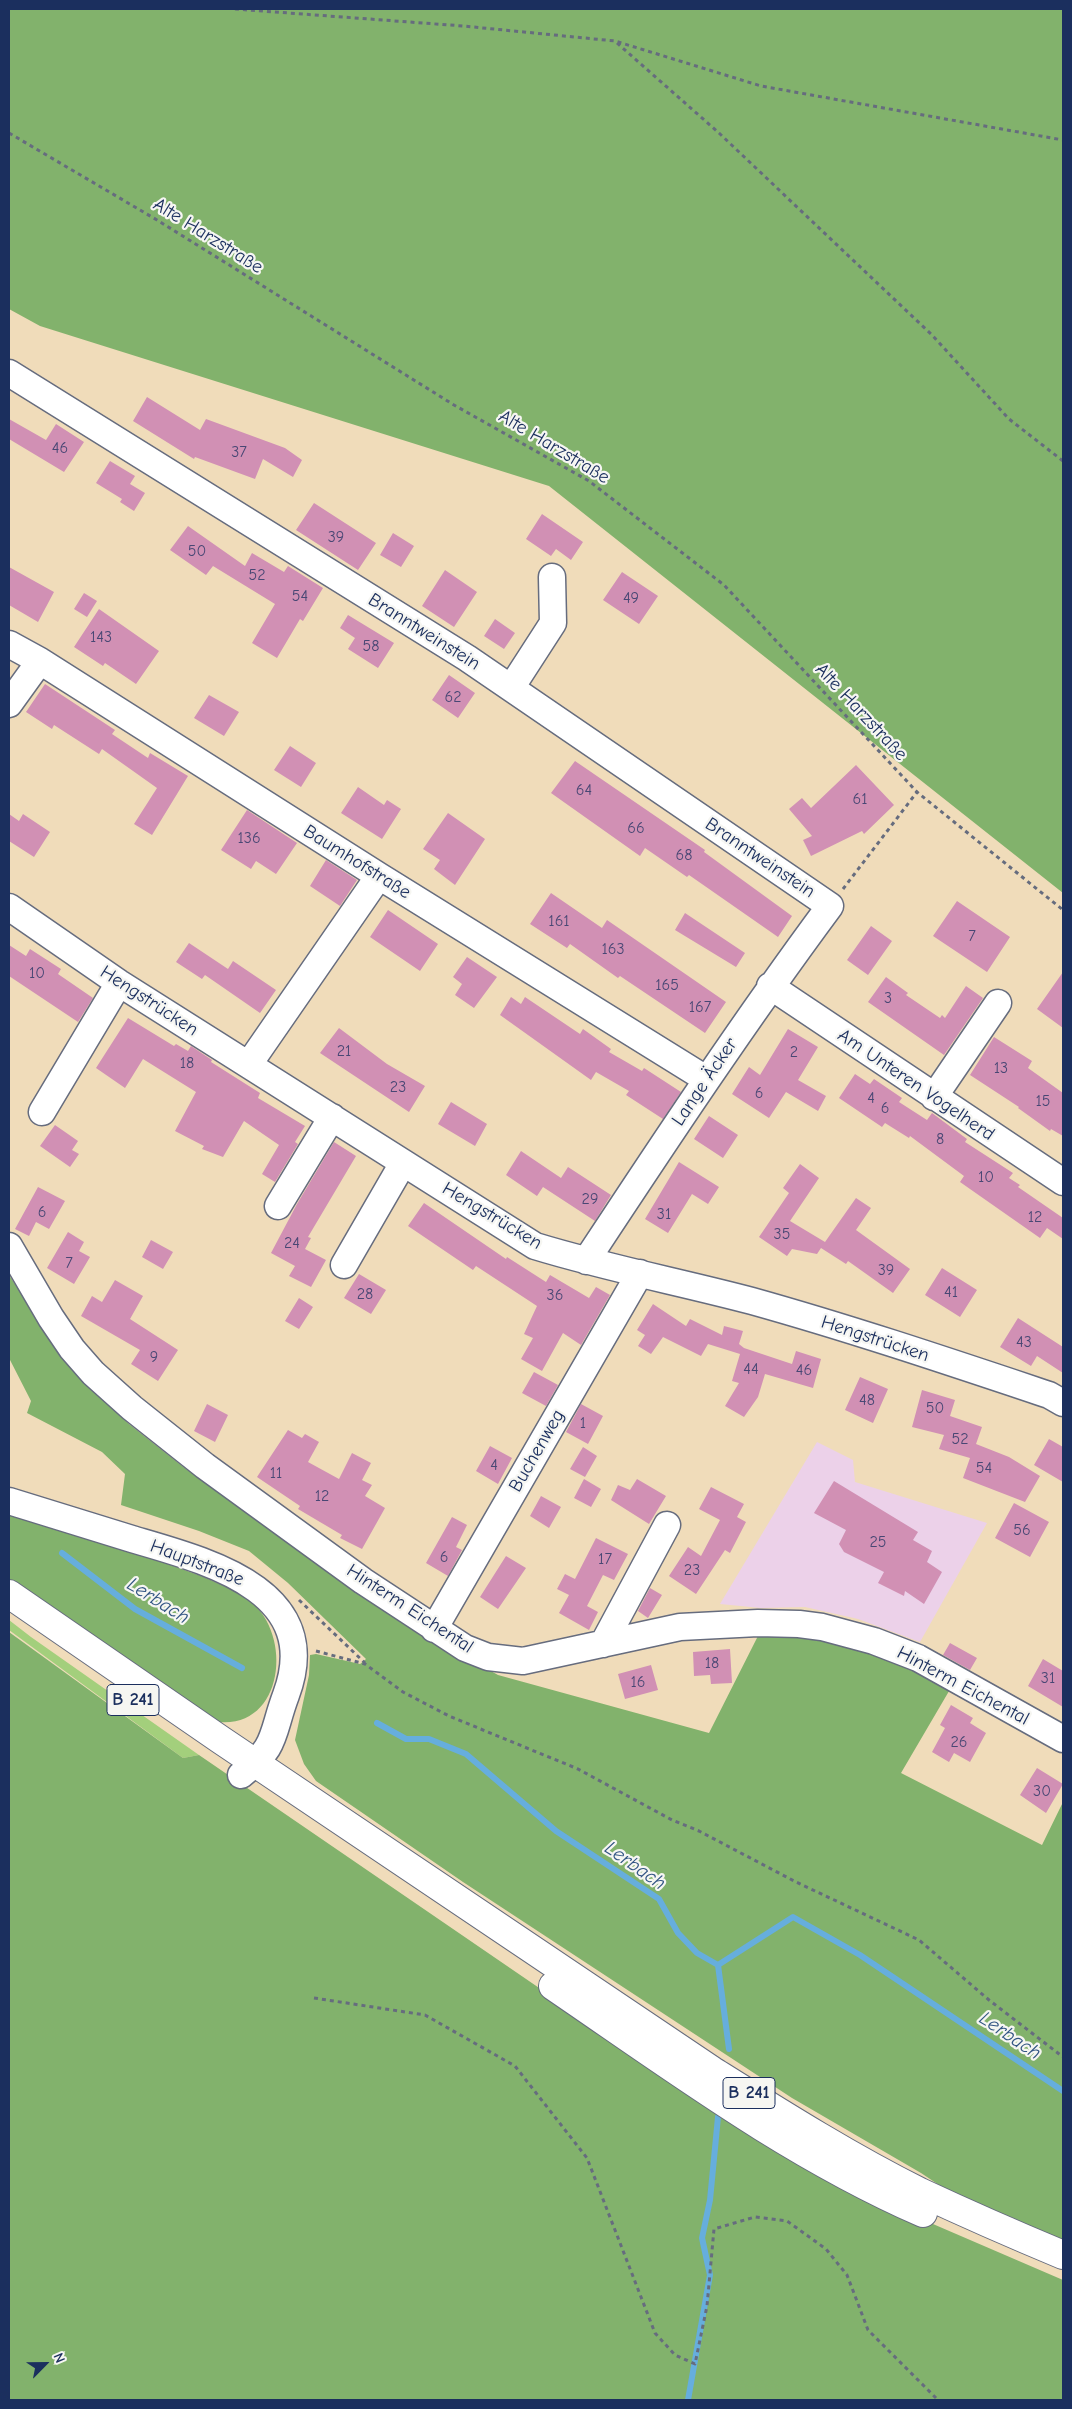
<!DOCTYPE html>
<html>
<head>
<meta charset="utf-8">
<style>
  body { margin:0 }
  #map { position:relative; width:1072px; height:2409px; overflow:hidden; background:#f0dcba; font-family:"Comic Neue",sans-serif }
  canvas { display:block }
  .frame { position:absolute; inset:0; border:10px solid #1b2f5e; pointer-events:none }
  .north { position:absolute; left:20px; top:2339px; width:50px; height:50px; -webkit-text-stroke:4px #f6f6f2; paint-order:stroke; rotate:67deg; font-size:14px; font-weight:700; line-height:20px; text-align:center; color:#1b2f5e }
  .north::after { content:''; display:block; margin:auto; width:18px; height:22px; background:#1b2f5e; clip-path:polygon(50% 0,100% 100%,50% 72%,0 100%) }
</style>
</head>
<body>
<div id="map">
<canvas width="1072" height="2409"></canvas>
<div class="frame"></div>
<div class="north">N</div>
</div>
<script>
const ctx = document.querySelector('canvas').getContext('2d');
ctx.lineJoin = 'round';
function paint(path, color) { ctx.fillStyle = color; ctx.fill(path, 'evenodd'); }
function stroke(path, color, width, dash) { ctx.strokeStyle = color; ctx.lineWidth = width; ctx.lineCap = dash ? 'butt' : 'round'; ctx.setLineDash(dash || []); ctx.stroke(path); }
function drawText(font, color, halo, rows, align = 'center') {
  ctx.font = font + ' "Comic Neue",sans-serif'; ctx.lineWidth = 4.5; ctx.setLineDash([]); ctx.textBaseline = 'middle'; ctx.strokeStyle = halo; ctx.fillStyle = color; for (const [text, x, y, turn = 0] of rows) {
    ctx.save(); ctx.translate(x, y); ctx.rotate((+turn || 0) * Math.PI / 180); ctx.textAlign = isNaN(turn) ? turn : align; if (halo) ctx.strokeText(text, 0, 0); ctx.fillText(text, 0, 0); ctx.restore();
  }
}
paint(new Path2D(`
  M817,1442L853,1460L855,1482L987,1523L920,1642L858,1619L805,1607L761,1608L720,1604Z`), '#ecd1e9');
paint(new Path2D(`
  M9,1620L31,1637L199,1755L183,1758L9,1630Z`), '#a3cf7c');
paint(new Path2D(`
  M9,9H1063V893L549,486L40,326L9,309Z
  M9,1275L63,1358L84,1383L129,1424L186,1469L433,1639L498,1675L709,1733L761,1630L822,1634L952,1686L901,1773L1042,1845L1063,1802V2245L963,2201L921,2173L792,2098L463,1882L316,1781L304,1764L295,1740L309,1675L310,1655L316,1654L360,1664L366,1659L288,1583L249,1551L199,1531L121,1505L125,1474L102,1452L27,1413L31,1401L9,1358Z
  M9,1514C57,1529 106,1543 154,1559C184,1570 217,1580 245,1597C296,1630 285,1735 212,1721L9,1580Z
  M9,1632L183,1758L199,1755L583,2018L926,2221L1063,2280V2400H9Z`), '#82b26c');
stroke(new Path2D(`
  M62,1553L135,1609L242,1668
  M377,1723L406,1739H429L466,1754L556,1831L659,1899L678,1933L697,1953L718,1965L793,1917L860,1955L1063,2091
  M718,1965L729,2049
  M688,2400L710,2275L702,2238L710,2200L718,2117`), '#66aedd', 6);
paint(new Path2D(`
  M147,397L200,430L206,419L285,448L302,460L293,477L263,459L255,479L195,457L194,459L133,421Z
  M9,419L46,440L56,424L84,442L64,472L9,439Z
  M110,461L135,476L130,484L145,493L134,511L120,502L122,499L96,483Z
  M314,503L376,543L358,570L296,530Z
  M542,514L583,542L571,560L556,549L551,556L526,539Z
  M188,526L245,566L252,553L284,572L288,566L323,588L303,621L300,619L277,658L252,643L275,604L213,566L206,575L170,550Z
  M393,533L414,546L401,567L380,555Z
  M9,567L54,592L38,622L9,605Z
  M445,570L477,592L454,627L422,606Z
  M622,572L658,596L639,624L603,600Z
  M84,593L97,601L87,617L74,609Z
  M99,609L159,651L136,684L105,663L103,666L74,647Z
  M348,615L394,643L378,668L348,649L355,638L340,628Z
  M495,619L515,633L504,649L484,636Z
  M449,675L475,693L458,718L432,700Z
  M45,684L115,730L112,734L148,758L150,753L188,776L152,835L134,824L157,788L102,749L99,754L54,725L52,729L26,712Z
  M209,695L239,712L224,736L194,718Z
  M290,746L316,763L301,787L274,770Z
  M575,761L705,850L704,852L792,916L778,937L689,875L687,877L645,848L640,856L551,793Z
  M856,765L894,805L864,834L862,831L811,856L803,840L812,836L789,809L802,798L811,808Z
  M358,787L384,805L387,800L401,809L382,839L341,813Z
  M247,810L297,843L276,874L256,861L251,869L221,850Z
  M448,813L485,839L455,885L434,869L440,860L423,849Z
  M9,814L19,821L23,814L50,832L34,857L9,841Z
  M326,860L357,880L340,906L310,886Z
  M551,893L602,928L607,920L726,1002L705,1033L620,976L618,978L570,944L567,948L530,924Z
  M957,901L1010,937L987,972L933,936Z
  M388,910L438,944L420,971L370,937Z
  M685,913L745,953L736,967L675,930Z
  M871,926L892,941L868,975L847,960Z
  M189,943L228,969L233,961L276,990L260,1013L205,975L202,979L176,962Z
  M9,945L26,956L30,949L61,969L58,974L93,998L78,1022L9,976Z
  M467,957L497,977L474,1008L455,995L462,984L453,977Z
  M1063,972V1028L1037,1009Z
  M886,977L908,993L906,995L940,1018L942,1015L945,1018L966,986L983,998L944,1055L868,1002Z
  M511,997L521,1004L525,997L580,1034L583,1029L611,1049L609,1052L642,1071L644,1068L681,1092L663,1119L626,1095L629,1091L596,1072L591,1080L500,1015Z
  M128,1018L174,1046L176,1044L188,1051L191,1046L212,1060L211,1062L260,1093L258,1098L305,1126L295,1142L298,1144L275,1182L262,1174L279,1145L244,1121L223,1157L202,1149L204,1146L175,1131L196,1092L143,1059L125,1088L96,1068Z
  M339,1028L387,1064L425,1086L409,1112L320,1053Z
  M788,1029L818,1047L798,1080L826,1096L818,1111L786,1092L769,1118L732,1094L749,1067L760,1075Z
  M994,1037L1032,1061L1028,1068L1063,1093V1136L1051,1129L1050,1131L1018,1108L1019,1107L970,1075Z
  M855,1074L870,1084L874,1079L902,1098L899,1102L927,1120L932,1113L967,1139L965,1142L1013,1173L1009,1178L1020,1185L1018,1187L1063,1218V1239L1047,1228L1040,1238L960,1182L964,1176L910,1136L909,1138L885,1123L882,1127L839,1098Z
  M451,1102L487,1124L475,1146L438,1124Z
  M709,1116L738,1135L723,1158L694,1139Z
  M55,1125L78,1141L72,1150L79,1154L70,1167L40,1146Z
  M334,1142L356,1156L308,1237L311,1238L305,1249L326,1260L311,1287L289,1276L295,1266L271,1253L297,1204Z
  M521,1151L561,1178L568,1167L611,1195L595,1221L543,1187L537,1196L506,1175Z
  M679,1162L719,1187L708,1204L692,1194L668,1233L645,1219Z
  M800,1164L819,1178L790,1221L825,1242L856,1198L871,1208L856,1230L910,1269L893,1293L848,1261L846,1264L821,1248L817,1254L792,1249L787,1256L759,1237L789,1193L783,1188Z
  M38,1187L65,1201L49,1229L36,1222L29,1236L15,1229Z
  M424,1203L506,1259L507,1257L546,1282L550,1275L589,1298L596,1287L610,1295L581,1345L563,1333L542,1371L521,1359L533,1338L524,1334L537,1306L476,1266L473,1270L408,1226Z
  M68,1232L84,1242L79,1251L90,1257L74,1284L47,1268Z
  M151,1240L173,1252L163,1269L142,1257Z
  M942,1268L977,1290L960,1317L925,1295Z
  M359,1274L386,1290L371,1314L344,1298Z
  M115,1280L143,1296L130,1319L178,1350L158,1381L131,1364L140,1350L81,1316L92,1296L102,1302Z
  M299,1298L313,1307L299,1329L285,1321Z
  M653,1304L686,1326L690,1319L722,1335L724,1326L743,1331L739,1344L744,1348L792,1364L796,1351L821,1359L813,1388L765,1374L758,1397L744,1417L725,1406L739,1383L732,1381L740,1354L708,1344L701,1356L663,1337L651,1354L638,1346L645,1335L637,1330Z
  M1018,1318L1063,1347V1373L1037,1356L1031,1366L1000,1347Z
  M534,1372L558,1385L546,1406L522,1393Z
  M860,1377L888,1389L873,1423L845,1410Z
  M922,1390L955,1400L950,1416L982,1427L976,1444L1009,1457L1040,1476L1025,1502L963,1478L970,1458L939,1449L944,1435L912,1427Z
  M207,1404L228,1415L215,1442L194,1431Z
  M581,1404L603,1416L588,1444L566,1432Z
  M288,1430L302,1438L305,1434L319,1442L308,1462L339,1479L352,1453L371,1463L362,1480L372,1485L365,1496L385,1508L362,1549L340,1538L342,1535L298,1509L300,1506L257,1477Z
  M1049,1439L1063,1447V1482L1034,1465Z
  M490,1446L512,1458L498,1484L476,1471Z
  M583,1447L597,1456L585,1477L570,1469Z
  M584,1479L601,1489L591,1507L574,1498Z
  M637,1479L666,1496L649,1524L611,1500L618,1485L630,1490Z
  M834,1481L918,1532L913,1540L932,1551L927,1562L942,1572L924,1604L905,1591L904,1596L878,1583L884,1572L844,1552L839,1544L846,1530L814,1513Z
  M711,1487L744,1504L737,1517L746,1522L730,1553L725,1550L696,1594L669,1576L688,1547L701,1556L720,1520L699,1509Z
  M541,1496L561,1507L549,1528L530,1516Z
  M1014,1503L1049,1522L1030,1557L995,1538Z
  M452,1517L467,1525L456,1547L462,1550L448,1576L426,1563Z
  M596,1538L628,1554L614,1580L603,1575L587,1606L598,1612L589,1630L559,1613L569,1595L557,1589L565,1574L575,1579Z
  M506,1556L526,1568L498,1609L480,1597Z
  M650,1588L662,1595L648,1618L638,1611Z
  M950,1643L977,1658L970,1670L943,1655Z
  M730,1649L732,1683L711,1684L710,1675L694,1676L693,1652Z
  M1043,1659L1063,1671V1707L1028,1686Z
  M651,1665L658,1690L625,1699L618,1674Z
  M951,1705L973,1718L970,1723L986,1733L970,1762L954,1753L949,1762L932,1752L945,1728L940,1725Z
  M1037,1768L1063,1784L1046,1813L1020,1795Z`), '#d190b4');
const minor = new Path2D(`
  M9,373L467,658L830,906C744,1022 665,1141 586,1261
  M9,644L40,661L379,876L706,1079
  M511,688L553,623L552,577
  M9,704L40,661
  M9,907L119,983L535,1246C607,1268 680,1282 752,1301C852,1329 950,1362 1049,1395L1063,1403
  M770,986L1063,1182
  M249,1064L379,876
  M934,1097L998,1003
  M42,1112L119,983
  M278,1206L332,1117
  M9,1246L51,1318L72,1349L93,1373L132,1408L205,1466L363,1581L465,1648L488,1657L523,1661L680,1627L758,1623L799,1624L822,1627L874,1641L918,1658L1063,1739
  M344,1265L403,1163
  M9,1501C50,1514 91,1526 132,1539C207,1561 325,1590 286,1695C271,1735 278,1746 241,1775
  M434,1629L640,1273
  M603,1644L667,1525`);
const major = new Path2D(`
  M9,1594L221,1740L713,2071C780,2113 848,2156 920,2192C967,2214 1015,2235 1063,2255
  M553,1986C672,2067 790,2155 923,2213`);
stroke(minor, '#666c7e', 29);
stroke(major, '#666c7e', 30);
stroke(new Path2D(`
  M235,9L463,26L615,41L761,86L1063,140
  M617,43L719,133L932,335L1009,419L1063,461
  M9,133L157,220L454,405L589,481L724,585L917,792L1063,910
  M843,889L917,792
  M299,1600L365,1663
  M316,1651L365,1664L403,1692L449,1716L578,1769L672,1820L699,1831L796,1882L919,1940L989,2000L1063,2057
  M314,1998L425,2015L515,2066L587,2158L655,2333L675,2355L695,2364L707,2306L714,2229L755,2217L787,2221L826,2249L847,2275L868,2330L938,2400`), '#666c7e', 3, [4, 4]);
stroke(minor, '#fff', 26);
stroke(major, '#fff', 28);
drawText('16px', '#484774', null, [
  ["46",60,448],
  ["37",239,452],
  ["39",336,537],
  ["50",197,551],
  ["52",257,575],
  ["54",300,596],
  ["49",631,598],
  ["143",101,637],
  ["58",371,646],
  ["62",453,697],
  ["64",584,790],
  ["61",860,799],
  ["66",636,828],
  ["136",249,838],
  ["68",684,855],
  ["161",559,921],
  ["7",972,936],
  ["163",613,949],
  ["10",37,973],
  ["165",667,985],
  ["3",888,998],
  ["167",700,1007],
  ["21",344,1051],
  ["2",794,1052],
  ["18",187,1063],
  ["13",1001,1068],
  ["23",398,1087],
  ["6",759,1093],
  ["4",871,1098],
  ["15",1043,1101],
  ["6",885,1108],
  ["8",940,1139],
  ["10",986,1177],
  ["29",590,1199],
  ["6",42,1212],
  ["31",664,1214],
  ["12",1035,1217],
  ["35",782,1234],
  ["24",292,1243],
  ["7",69,1263],
  ["39",886,1270],
  ["41",951,1292],
  ["28",365,1294],
  ["36",555,1295],
  ["43",1024,1342],
  ["9",154,1357],
  ["44",751,1369],
  ["46",804,1370],
  ["48",867,1400],
  ["50",935,1408],
  ["1",583,1423],
  ["52",960,1439],
  ["4",494,1465],
  ["54",984,1468],
  ["11",276,1473],
  ["12",322,1496],
  ["56",1022,1530],
  ["25",878,1542],
  ["6",444,1557],
  ["17",605,1559],
  ["23",692,1570],
  ["18",712,1663],
  ["31",1048,1678],
  ["16",638,1682],
  ["26",959,1742],
  ["30",1042,1791]
]);
for (const [x, y, w] of [
  [133,1700,52],
  [749,2093,52]
]) { const box = new Path2D(); box.roundRect(x - w / 2, y - 15.5, w, 31, 4); ctx.fillStyle = '#f6f6f2'; ctx.fill(box); stroke(box, '#1b2f5e', 1); }
drawText('bold 18px', '#1b2f5e', null, [
  ["B 241",133,1700],
  ["B 241",749,2093]
]);
drawText('19px', '#1b2f5e', '#f6f6f2', [
  ["Alte Harzstraße",208,236,32],
  ["Alte Harzstraße",554,447,31],
  ["Branntweinstein",424,632,32],
  ["Alte Harzstraße",861,712,47],
  ["Branntweinstein",760,858,34],
  ["Baumhofstraße",357,862,32],
  ["Hengstrücken",149,1001,33],
  ["Lange Äcker",705,1082,-56],
  ["Am Unteren Vogelherd",916,1085,34],
  ["Hengstrücken",492,1216,31],
  ["Hengstrücken",875,1339,18],
  ["Buchenweg",537,1451,-60],
  ["Hauptstraße",197,1563,21],
  ["Hinterm Eichental",410,1609,33],
  ["Hinterm Eichental",963,1686,28]
]);
drawText('italic 20px', '#325584', '#f6f6f2', [
  ["Lerbach",158,1601,32],
  ["Lerbach",635,1866,35],
  ["Lerbach",1010,2036,34]
]);
</script>
</body>
</html>
